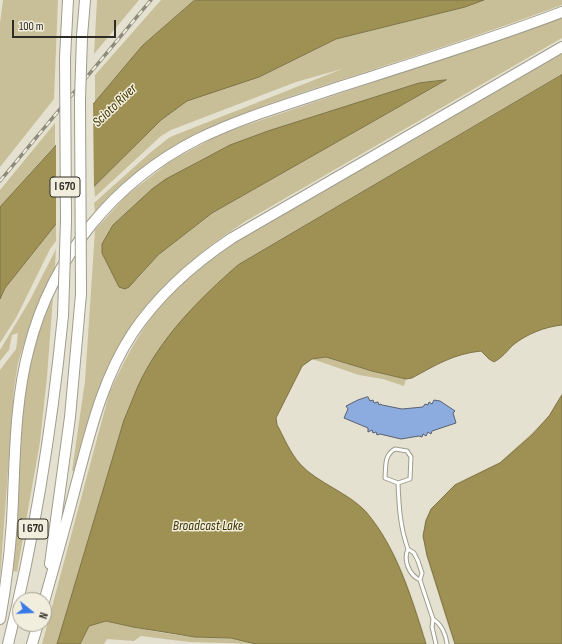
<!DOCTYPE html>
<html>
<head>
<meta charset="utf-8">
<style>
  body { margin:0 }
  #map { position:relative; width:562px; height:644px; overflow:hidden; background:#e5e1d0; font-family:"Sofia Sans Condensed",sans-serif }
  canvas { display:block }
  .north { position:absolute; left:12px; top:592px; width:40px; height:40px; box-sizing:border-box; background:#f2eedd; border:1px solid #a4a093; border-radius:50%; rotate:108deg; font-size:11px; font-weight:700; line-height:16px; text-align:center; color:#2e2c25 }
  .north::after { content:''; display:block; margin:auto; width:14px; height:18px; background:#3879e7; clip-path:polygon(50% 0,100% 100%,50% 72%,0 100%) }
  .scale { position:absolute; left:12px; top:20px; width:104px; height:18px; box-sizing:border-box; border:2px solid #2e2c25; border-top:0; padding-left:5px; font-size:12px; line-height:14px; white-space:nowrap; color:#2e2c25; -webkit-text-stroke:3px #f2eedd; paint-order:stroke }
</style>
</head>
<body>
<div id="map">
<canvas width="562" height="644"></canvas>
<div class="north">N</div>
<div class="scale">100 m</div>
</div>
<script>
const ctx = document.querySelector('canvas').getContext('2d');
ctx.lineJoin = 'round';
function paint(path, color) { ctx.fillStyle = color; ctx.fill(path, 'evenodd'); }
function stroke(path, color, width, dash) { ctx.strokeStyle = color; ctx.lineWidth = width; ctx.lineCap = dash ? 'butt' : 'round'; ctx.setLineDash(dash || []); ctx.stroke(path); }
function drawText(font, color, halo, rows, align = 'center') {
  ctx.font = font + ' "Sofia Sans Condensed",sans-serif'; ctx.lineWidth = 3; ctx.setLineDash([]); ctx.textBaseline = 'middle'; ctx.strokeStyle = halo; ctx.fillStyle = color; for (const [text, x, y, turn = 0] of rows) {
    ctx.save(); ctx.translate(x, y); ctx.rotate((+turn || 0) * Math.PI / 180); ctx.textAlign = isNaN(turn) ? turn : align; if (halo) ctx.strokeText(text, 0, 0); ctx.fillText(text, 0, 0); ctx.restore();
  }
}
paint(new Path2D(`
  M3,0H58L54,99L0,167V23Z
  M97,0H139L94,54Z
  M161,0H195L142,46L95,102V75Z
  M484,0H562V5C494,30 425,53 356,75C255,108 169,131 95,212L94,203L151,152L170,137L342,69L296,82L171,130L161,136L95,197L94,185L161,120L187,101L259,77L336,39L465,7Z
  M562,18V38L246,221C189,258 142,299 111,362C94,396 85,434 75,471H72L85,381L95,230L127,195L171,161L215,137L241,127ZM445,81L212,213L158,255L138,278L119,287L114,275L113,225L152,189L193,164L230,145L268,131L419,83Z
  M562,52V75L238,265C202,297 158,342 138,386C133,397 129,409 124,420L57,644H42L109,394C126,356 146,318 176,289C196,268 220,252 243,236Z
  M55,123V145L0,207V190Z
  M56,224V241L50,249L16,318L0,343V299L5,288Z
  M56,249L55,268L34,312L18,363L14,389L0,579V370L16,349L18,333L12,335L9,350L0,361V350L30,300Z
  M53,297L47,377L40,442L17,572L13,571C20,503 15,432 30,364C35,341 44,319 53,297Z
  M326,357L372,371L406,379L404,386L383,379L359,375L312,359L303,366L276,418L278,425C285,438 291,453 301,464C317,482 349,492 367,512C398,548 413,599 427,644C408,600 399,549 366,512C349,493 317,483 300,464C290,453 284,438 277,425L276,418L302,366L312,359Z
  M562,394C556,412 517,453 500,463C486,472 469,477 455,485L444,609L454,644L426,555L423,536L425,520L431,509L455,484L500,462L531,434L549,416Z
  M106,621C135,628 165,634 195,637C215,639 237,635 256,644L189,642L141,636L134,641L107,639L104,644H80L89,626Z`), '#c8bf98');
const water = new Path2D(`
  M195,0H484L465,7L336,39L259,77L187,101L161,120L56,224L5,288L0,299V207L95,102L142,46Z
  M562,75V325C544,327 527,334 513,345C507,351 502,358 494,362L489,359L481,351C453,354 436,365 412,378L406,379L372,371L326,357L312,359L302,366L276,418L277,425C284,438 290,453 300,464C317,483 349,493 366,512C397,548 412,600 426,644H256L231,638L195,637L133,627L106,621L89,626L80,644H57L124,420C129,409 133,397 138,386C160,338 199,299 238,265Z
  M446,80L212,213L158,255L129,287L125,289L119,287L102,253V244L113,225L152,189L166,179L230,145L268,131L419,83Z
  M562,395V644H455L427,555L423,536L426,521L431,509L455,485L500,463L532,435L549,416Z`);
paint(water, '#9f9154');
stroke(water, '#7d7346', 1);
paint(new Path2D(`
  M93,102L94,189L56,227V142Z`), '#e5e1d0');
const building = new Path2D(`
  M368,397L370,401L373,400L374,403L378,402L379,405L381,404L382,405L402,409L423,407L425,404L428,405L429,402L432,404L434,400L440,401L455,411L453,413L456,423L432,431L431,434L428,432L426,436L423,434L422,437L419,436L401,439L380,434L377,435L376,432L373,433L372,430L368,432V428L344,418L348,409L346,406L358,400Z`);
paint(building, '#8cabdf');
stroke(building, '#58606e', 1);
const service = new Path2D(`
  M395,449L407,451L411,457L410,479L398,483L385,478C386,466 384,455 395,449Z
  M398,483C399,507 400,527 408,549L414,553L418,561L422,573L420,580L433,619L432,627L436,644
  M408,549C403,560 409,575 420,580
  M433,619C441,624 446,634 447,644`);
const motorway = new Path2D(`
  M82,36L85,0
  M65,58L68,0
  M50,564L70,417L81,294
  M44,602C55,563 66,524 76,485C90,433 102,380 132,334C158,295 193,264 232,238L562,47
  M0,619C6,586 10,554 12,521C15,463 14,404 29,348C52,257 115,181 198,139C243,117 292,103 339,87C414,63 489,40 562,12
  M8,644C35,536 52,427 63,316
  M32,644L38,624`);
stroke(service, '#9f9c8c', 5);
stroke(motorway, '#9f9c8c', 12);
stroke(service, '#fff', 3);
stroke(motorway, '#fff', 10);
const rail = new Path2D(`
  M0,181L151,0`);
stroke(rail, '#8d8a7e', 3.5);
stroke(rail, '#f2eedd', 2, [6]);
const motorwayBridge = new Path2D(`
  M81,294L80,100L82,36
  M63,316L66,220L65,58`);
stroke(motorwayBridge, '#9f9c8c', 12, []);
stroke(motorwayBridge, '#fff', 10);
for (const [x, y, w] of [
  [65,187,30],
  [33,529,30]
]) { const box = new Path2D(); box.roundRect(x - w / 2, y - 10, w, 20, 3); ctx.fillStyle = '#f2eedd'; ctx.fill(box); stroke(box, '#2e2c25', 1); }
drawText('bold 12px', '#2e2c25', null, [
  ["I 670",65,187],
  ["I 670",33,529]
]);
drawText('italic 14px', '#3e3400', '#f2eedd', [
  ["Scioto River",115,106,-44],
  ["Broadcast Lake",208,526]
]);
</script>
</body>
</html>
